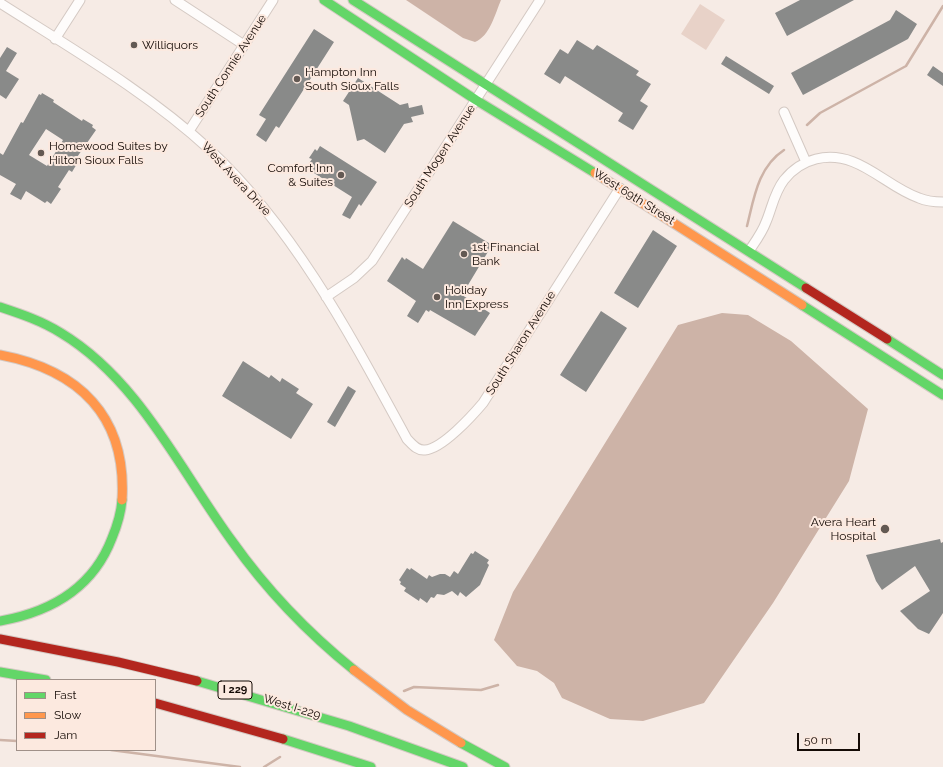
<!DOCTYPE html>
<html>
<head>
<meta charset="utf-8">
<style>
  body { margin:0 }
  #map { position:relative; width:943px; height:767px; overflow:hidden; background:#f6ebe5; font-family:Raleway,sans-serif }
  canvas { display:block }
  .legend { position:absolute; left:16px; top:679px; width:140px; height:72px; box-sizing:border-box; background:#fce9df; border:1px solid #9f9088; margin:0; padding:5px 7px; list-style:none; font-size:12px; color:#140a05 }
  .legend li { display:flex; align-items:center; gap:8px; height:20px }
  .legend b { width:20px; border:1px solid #9f9088 }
  .scale { position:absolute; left:797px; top:733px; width:63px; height:18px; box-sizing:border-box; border:2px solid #140a05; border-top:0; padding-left:5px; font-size:12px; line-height:14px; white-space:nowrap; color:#140a05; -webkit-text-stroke:3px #fce9df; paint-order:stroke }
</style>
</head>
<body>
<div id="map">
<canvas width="943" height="767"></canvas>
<ul class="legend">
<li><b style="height:5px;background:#63d668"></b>Fast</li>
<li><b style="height:5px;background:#ff974d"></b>Slow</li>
<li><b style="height:5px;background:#b3261e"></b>Jam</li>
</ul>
<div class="scale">50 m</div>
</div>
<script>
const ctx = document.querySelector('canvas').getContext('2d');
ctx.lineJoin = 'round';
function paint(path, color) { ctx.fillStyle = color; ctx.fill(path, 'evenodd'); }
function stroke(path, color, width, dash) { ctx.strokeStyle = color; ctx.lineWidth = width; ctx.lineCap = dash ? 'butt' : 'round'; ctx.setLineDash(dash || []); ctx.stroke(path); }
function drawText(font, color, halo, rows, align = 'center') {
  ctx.font = font + ' Raleway,sans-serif'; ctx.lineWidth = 4; ctx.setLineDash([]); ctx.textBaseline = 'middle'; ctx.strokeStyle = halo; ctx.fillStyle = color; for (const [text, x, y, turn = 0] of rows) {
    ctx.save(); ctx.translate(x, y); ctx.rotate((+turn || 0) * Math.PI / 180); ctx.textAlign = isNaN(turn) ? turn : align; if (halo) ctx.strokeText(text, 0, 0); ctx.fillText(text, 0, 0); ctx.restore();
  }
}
paint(new Path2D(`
  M700,4L725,20L706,50L681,34Z`), '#e8d2c8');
paint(new Path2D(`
  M406,0H501C495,14 490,36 475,42L463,38Z
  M722,313L748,315L791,341L868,409L849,481L773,603L704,703L643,721L610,719L562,698L554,683L537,671L517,666L494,640L513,592L678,325Z`), '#cdb3a7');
stroke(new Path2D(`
  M807,125L820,113L906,66L943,6
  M747,226C754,198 758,167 784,150
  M404,691L414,687L481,690L498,685
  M0,740L17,741
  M111,750L240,767
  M264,767L280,757`), '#cdb3a7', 2.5);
paint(new Path2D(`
  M800,0H854L787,36L775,13Z
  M896,10L917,24L908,39L803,95L791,73L890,20Z
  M314,29L334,42L279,128L276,126L266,142L256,135L266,119L259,115Z
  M577,40L593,50L597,45L639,71L636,75L651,84L640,101L648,106L633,130L618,121L623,113L565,76L560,84L544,74L560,49L568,54Z
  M7,47L17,53L6,71L19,79L6,99L0,95V58Z
  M726,56L774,86L769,94L721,64Z
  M933,66L943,73V86L927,75Z
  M358,78L400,105L408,103L409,108L422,105L424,114L411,117L413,122L404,124L385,153L364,139L357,141L349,105L343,101Z
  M42,93L54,100L53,102L82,121L83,119L93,125L92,127L96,130L75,160L78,162L72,172L69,170L58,187L61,189L51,204L47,201L45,203L26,191L21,200L10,194L16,184L0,175V153L3,155L21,122L23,123L39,94L41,95ZM46,129L63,140L47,166L29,155Z
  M320,146L377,182L361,206L359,204L350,219L342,215L352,197L306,168L312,159L309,158L315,149L317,151Z
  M453,221L492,245L462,295L490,313L475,336L430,310L429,312L426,310L418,323L407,316L416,301L387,281L402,257L405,260L406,258L423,269Z
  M653,230L677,246L638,308L614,293Z
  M601,311L627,328L586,392L560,375Z
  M243,361L269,378L271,375L280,382L282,378L299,389L296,393L313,404L291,439L222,396Z
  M348,386L356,391L335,427L327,422Z
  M940,539L941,543L943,542V613L929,634L918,629L900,611L930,591L915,566L882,590L876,581L866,555Z
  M475,551L489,560L487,563L489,565L480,585L466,597L460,592L458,596L452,591L444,595L437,594L434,598L431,597L427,603L420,598L419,601L404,591L406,588L400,584L401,582L399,580L407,568L410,570L411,568L427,579L429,575L432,577L440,574H445L450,577L454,571L458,574L471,553L473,554Z`), '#898a89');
const street = new Path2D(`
  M175,0L244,45
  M0,3C72,49 147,92 210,150C295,229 352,338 407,439C412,444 417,451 425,450C442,449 472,416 483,403L620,188
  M55,39L80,0
  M784,112L806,162
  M189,131L273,0
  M749,251C755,242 762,233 766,222C772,208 774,193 784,180C792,170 804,162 816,159C858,149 884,186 919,198C926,201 935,202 943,202
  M326,297L354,278L372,261L540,0`);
const fast = new Path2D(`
  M324,0L476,100L595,173
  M353,0L806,288
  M802,305L943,395
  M0,307C21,314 42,321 61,333C139,380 180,470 232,541C266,589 308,633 354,670
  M887,339L943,375
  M0,621C51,612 93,588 112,538C117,526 121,513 122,500
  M0,672L46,680
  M197,681L349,726L463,767
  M283,739L371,767
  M461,743L505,767`);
const slow = new Path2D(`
  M595,173L802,305
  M0,355C79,370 127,416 122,500
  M354,670L407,710L461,743`);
const jam = new Path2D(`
  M806,288L887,339
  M0,639L118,662L197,681
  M155,703L283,739`);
stroke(street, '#d4c9c3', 11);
stroke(fast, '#d4c9c3', 11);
stroke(slow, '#d4c9c3', 11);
stroke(jam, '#d4c9c3', 11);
stroke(street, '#fefcfb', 9);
stroke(fast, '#63d668', 9);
stroke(slow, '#ff974d', 9);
stroke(jam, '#b3261e', 9);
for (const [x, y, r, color] of [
  [134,45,4,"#635953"],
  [297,79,4,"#635953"],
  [41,153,4,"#635953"],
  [341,175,4,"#635953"],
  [464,254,4,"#635953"],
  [437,297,4,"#635953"],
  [885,529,5,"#635953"]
]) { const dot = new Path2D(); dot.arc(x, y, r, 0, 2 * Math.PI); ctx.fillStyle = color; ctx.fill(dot); stroke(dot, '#fce9df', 1.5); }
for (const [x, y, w] of [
  [235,690,34]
]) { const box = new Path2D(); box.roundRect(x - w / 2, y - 9, w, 18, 3); ctx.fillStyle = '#fce9df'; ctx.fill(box); stroke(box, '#140a05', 1); }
drawText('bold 11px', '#140a05', null, [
  ["I 229",235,690]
]);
drawText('12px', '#140a05', '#fce9df', [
  ["Williquors",142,45],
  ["Hampton Inn",305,72],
  ["South Sioux Falls",305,86],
  ["Homewood Suites by",49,146],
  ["Hilton Sioux Falls",49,160],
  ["Comfort Inn",333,168,"right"],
  ["& Suites",333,182,"right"],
  ["1st Financial",472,247],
  ["Bank",472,261],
  ["Holiday",445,290],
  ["Inn Express",445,304],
  ["Avera Heart",876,522,"right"],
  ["Hospital",876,536,"right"]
], 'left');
drawText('12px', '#140a05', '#fce9df', [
  ["South Connie Avenue",231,66,-57],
  ["South Mogen Avenue",440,156,-57],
  ["West Avera Drive",236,179,47],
  ["West 69th Street",634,197,32],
  ["South Sharon Avenue",521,343,-58],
  ["West I-229",292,707,17]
]);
</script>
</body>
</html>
